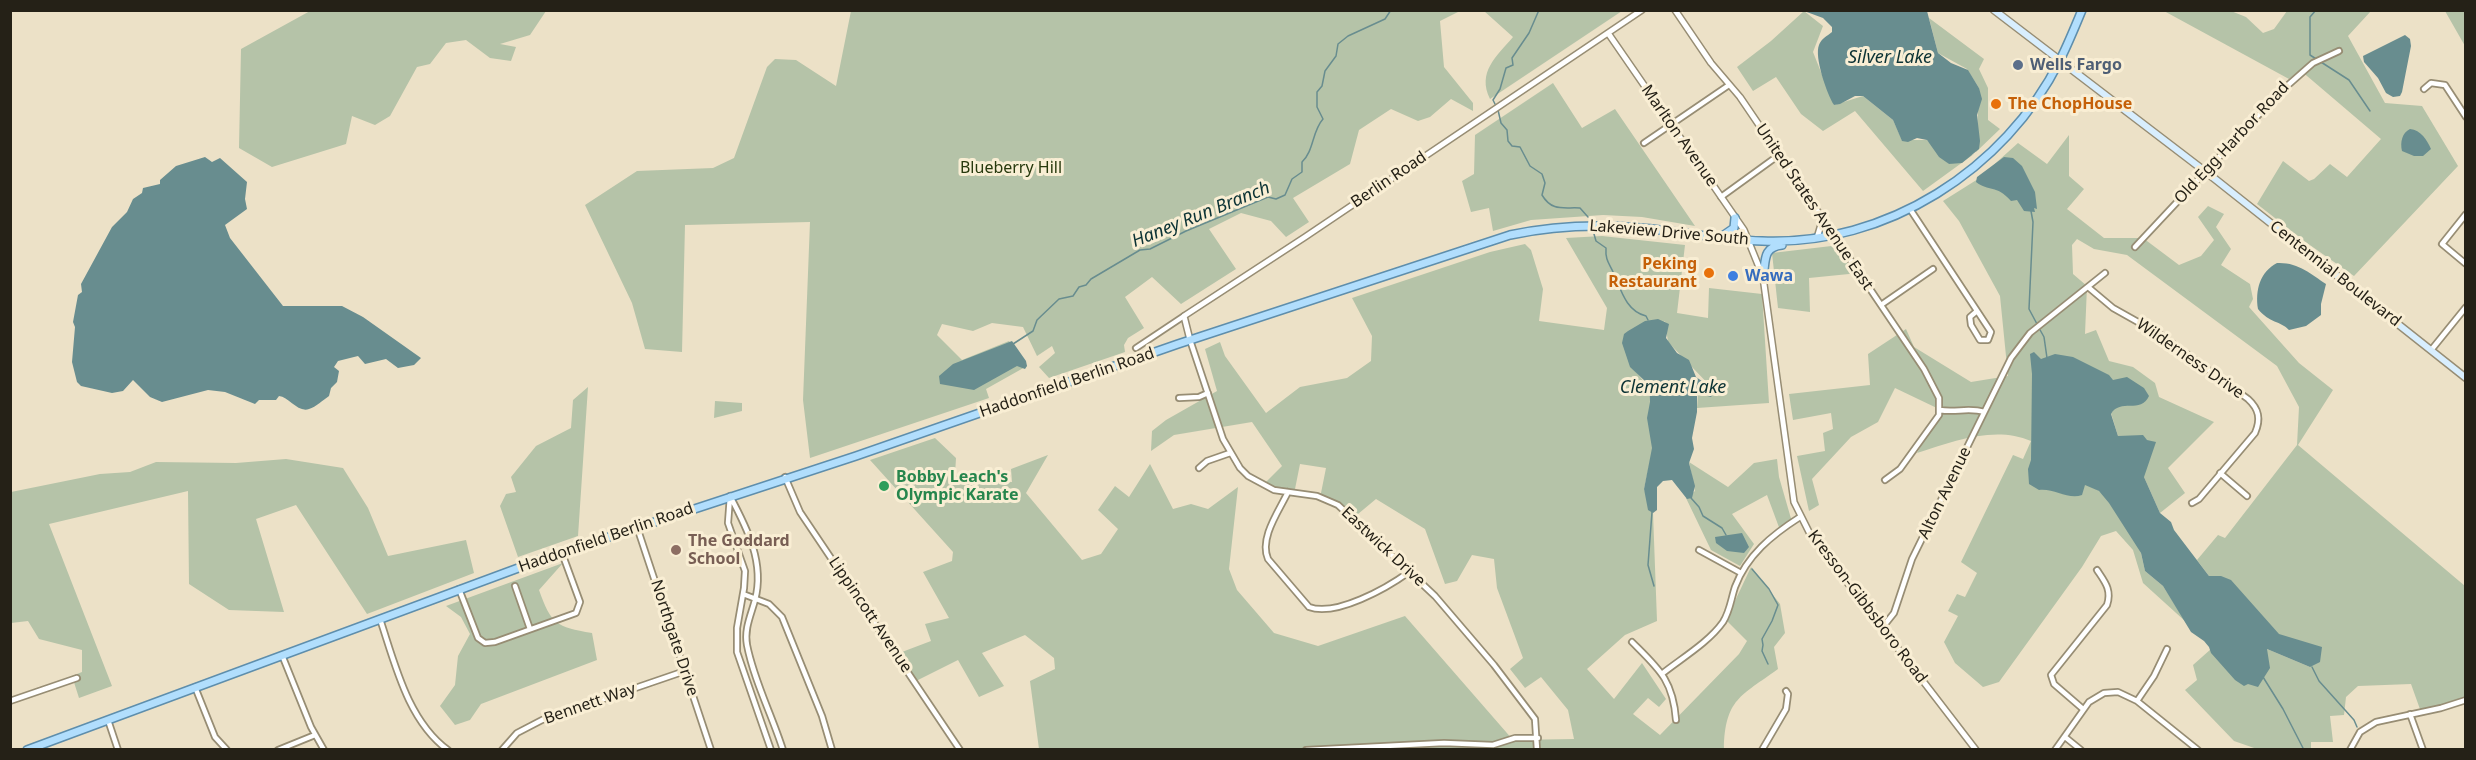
<!DOCTYPE html>
<html>
<head>
<meta charset="utf-8">
<style>
  body { margin:0 }
  #map { position:relative; width:2476px; height:760px; overflow:hidden; background:#ece1c7; font-family:"Noto Sans",sans-serif }
  canvas { display:block }
  .frame { position:absolute; inset:0; border:12px solid #252117; pointer-events:none }
</style>
</head>
<body>
<div id="map">
<canvas width="2476" height="760"></canvas>
<div class="frame"></div>
</div>
<script>
const ctx = document.querySelector('canvas').getContext('2d');
ctx.lineJoin = 'round';
function paint(path, color) { ctx.fillStyle = color; ctx.fill(path, 'evenodd'); }
function stroke(path, color, width, dash) { ctx.strokeStyle = color; ctx.lineWidth = width; ctx.lineCap = dash ? 'butt' : 'round'; ctx.setLineDash(dash || []); ctx.stroke(path); }
function drawText(font, color, halo, rows, align = 'center') {
  ctx.font = font + ' "Noto Sans",sans-serif'; ctx.lineWidth = 6; ctx.setLineDash([]); ctx.textBaseline = 'middle'; ctx.strokeStyle = halo; ctx.fillStyle = color; for (const [text, x, y, turn = 0] of rows) {
    ctx.save(); ctx.translate(x, y); ctx.rotate((+turn || 0) * Math.PI / 180); ctx.textAlign = isNaN(turn) ? turn : align; if (halo) ctx.strokeText(text, 0, 0); ctx.fillText(text, 0, 0); ctx.restore();
  }
}
paint(new Path2D(`
  M310,11V10L546,11L530,35L500,44L516,47L511,61L490,58L466,40L446,43L430,64L417,67L390,116L375,125L352,116L346,144L272,167L239,148L241,49Z
  M851,11H1460L1440,21L1444,67L1473,103V111L1451,99L1430,117L1418,121L1391,109L1359,130L1350,164L1293,198L1309,222L1286,237L1271,221L1241,213L1209,229L1236,269L1181,304L1152,277L1125,297L1144,328L1128,338L1124,345L1125,352L1049,378L1039,367L1055,353L1052,346L1037,356L1023,327L992,323L973,331L942,324L937,335L962,360L1009,341L1027,366L986,389L989,398L810,458L803,400L810,222L685,225L682,352L645,349L632,303L585,205L637,171L713,168L734,158L767,67L775,59L796,60L836,86Z
  M1484,11H1622L1490,99C1477,72 1496,57 1513,37Z
  M1804,11L1823,26L1813,52L1834,105L1863,96L1893,120L1902,140H1927L1949,164L1974,154L1923,191L1855,111L1823,131L1801,114L1776,77L1753,91L1737,67L1771,41Z
  M2164,11H2231L2246,17L2263,33L2274,29L2287,11H2371L2348,36L2385,103L2422,106L2458,166L2354,276L2307,243L2257,204L2283,161L2309,181L2314,179L2330,164L2347,177L2381,139L2300,70L2289,79Z
  M2445,11H2465V46Z
  M1929,18L1984,59L1979,69L1988,88V120L2000,129L1976,152L1979,88L1967,69L1938,53Z
  M1553,83L1582,128L1615,109L1695,226L1642,217L1603,215L1531,220L1493,231L1489,208L1471,212L1462,181L1474,174L1475,135Z
  M2069,135V176L2084,189L2067,209L2104,238H2143L2179,265L2201,256L2214,240L2198,217L2208,206L2224,214L2216,227L2231,249L2221,265L2250,284L2253,299L2249,307L2299,363L2333,390L2298,445L2465,586V709L2464,702L2421,712L2411,684L2358,686L2346,697L2344,715L2330,716L2333,742H2311V749H2257L2234,741L2185,690L2197,680L2193,665L2211,649H2267L2310,667L2275,633L2209,576L2197,560L2218,535L2225,538L2297,445L2299,407L2277,366L2127,255L2094,249L2077,239L2072,245L2073,274L2087,286L2085,334L2096,330L2109,361L2133,367L2155,383L2159,397L2214,422L2168,468L2185,493L2160,513L2144,477L2118,436L2111,413L2116,406L2141,404L2113,380L2086,483L2104,494L2140,549L2145,571L2163,586L2186,622L2143,583L2133,550L2116,531L2101,536L2082,567L1999,682L1983,687L1955,663L1944,642L1958,616L1948,611L1957,594L1965,597L1977,573L1961,562L2013,455L2023,459L2031,441C1994,425 1952,442 1917,453L1941,410L1895,388L1878,422L1851,437L1812,479L1819,505L1809,511L1797,456L1825,451L1823,433L1833,429L1831,413L1793,420L1789,394L1870,385L1868,354L1906,329L1914,347L1971,382L2008,376L2000,296L1959,221L1943,201L1978,179L2018,143L2047,164Z
  M1602,236L1685,245L1677,313L1708,318L1709,288L1762,294L1769,403L1697,408L1698,394L1714,390L1668,342L1665,321L1629,363L1649,388L1653,448L1644,489L1653,513L1657,621L1625,635L1587,669L1614,699L1642,663L1666,699L1659,707L1648,698L1633,714L1660,735L1739,654L1747,641L1726,620L1751,567L1780,604L1785,633L1774,647L1778,669C1741,696 1725,699 1724,749H1039L1030,681L1055,669L1054,658L1025,635L982,653L1004,686L979,697L958,660L912,683L894,655L931,641L925,624L949,618L923,572L952,561L953,552L870,460L935,438L956,458L955,475L983,483L1012,482L1011,469L1048,455L1026,493L1082,560L1101,554L1118,529L1098,510L1115,486L1129,497L1150,464L1173,509L1191,504L1208,509L1238,487L1229,569L1237,590L1274,633L1318,646L1405,616L1513,740L1574,739L1568,710L1541,677L1525,688L1510,669L1523,658L1497,588L1494,559L1472,555L1457,581L1445,584L1425,529L1376,499L1352,519L1320,498L1326,468L1300,464L1294,494L1262,486L1282,466L1252,422L1174,435L1151,451L1152,431L1166,420L1217,391L1205,349L1220,342L1225,356L1266,413L1300,387L1347,378L1371,361L1372,336L1352,298L1490,252L1525,244L1531,250L1543,289L1539,321L1604,330L1607,308L1566,238Z
  M1840,245L1859,273L1809,278L1810,312L1778,308L1772,253Z
  M588,387L578,536L518,557L500,506L506,494L516,492L511,477L536,446L571,428L573,400Z
  M715,401L742,403V411L714,418Z
  M286,459L343,468L368,508L388,556L466,540L474,573L367,614L296,505L256,519L284,612L229,610L189,584L188,491L49,524L112,686L79,698L72,676L82,672V650L39,639L28,621L11,623V492L100,474L130,472L156,462L236,463Z
  M1777,459L1779,477L1792,522L1780,530L1767,495L1732,514L1754,544L1740,566L1711,550L1686,498L1695,491L1689,462L1728,487L1754,463Z
  M563,563L539,590C551,624 556,627 592,633L597,660L481,704L470,720L455,725L440,706L455,685L458,656L470,634L461,617L446,606Z`), '#b5c3a8');
paint(new Path2D(`
  M1804,11H1927L1938,53L1951,63L1968,70L1979,88L1982,99L1977,115L1980,141L1979,149L1962,163L1949,164L1939,157L1927,140L1917,138L1908,142L1902,141L1893,120L1863,96H1855L1840,104L1834,105C1827,94 1814,57 1819,45C1821,39 1827,36 1832,32V27L1823,18Z
  M2405,35L2410,39L2411,46L2402,92L2400,96L2393,97L2386,93L2378,78L2364,62L2363,56Z
  M2410,129C2421,130 2427,140 2431,149L2423,156H2414L2402,151C2400,142 2402,133 2410,129Z
  M205,157L212,162L220,158L247,182L245,199L247,209L225,225L230,238L283,306H342L363,317L421,358L414,365L398,368L386,359L365,364L358,356L338,361L334,367L339,371L337,382L331,388L329,396C323,400 316,407 309,409C298,413 289,397 279,396L276,400H259L255,404L225,392L208,390L162,402L150,397L133,380L123,391L112,393L81,386L77,382L72,362L75,327L73,322L78,295L82,292L81,284L112,227L127,212L133,199L142,193L143,188L160,184V180L176,166Z
  M2004,157L2013,158L2022,166L2035,192L2037,209L2034,208L2035,212L2024,211L2017,200L2011,201C1996,184 1989,192 1976,182L1977,177Z
  M2277,263C2298,262 2311,274 2326,284L2321,304V315L2306,326L2289,330C2281,321 2269,323 2258,309C2255,290 2260,272 2277,263Z
  M1658,319L1669,324L1666,338L1677,353L1689,360L1696,377L1712,388L1714,393L1711,397L1700,394L1697,396V412L1692,438L1694,449L1689,463L1695,486L1692,498L1687,499L1672,480L1663,481L1657,487V510L1653,513L1648,510L1644,489L1652,448L1647,418L1650,402L1649,388L1647,383L1630,367L1622,343L1624,334L1628,331L1645,321Z
  M1012,341L1026,361L1027,366L1025,369L1017,366L974,390L940,384L939,376L953,364Z
  M2034,352L2041,359L2055,354L2073,357L2109,375L2113,380L2127,377L2144,388L2149,396C2141,414 2120,398 2111,414L2118,436L2143,435L2147,440L2156,442L2144,477L2160,513L2171,522L2174,530L2209,576H2221L2231,580L2279,634L2322,647L2320,662L2310,667L2267,649L2270,668L2258,687L2248,684L2244,686L2235,680L2211,653L2209,647L2204,641L2191,632L2163,586L2145,571L2141,553L2109,503L2099,491L2085,485L2082,495C2068,500 2054,488 2039,490L2029,484L2028,469L2031,460L2032,374L2030,354Z
  M1742,533L1749,547L1744,553L1727,551L1716,543L1715,537Z`), '#688d8f');
stroke(new Path2D(`
  M2316,10L2310,17V55L2349,80L2370,111
  M1496,106L1493,100L1500,89L1506,68L1513,65L1512,58L1529,33L1539,10
  M1498,110L1501,123L1507,130L1508,141L1512,146L1520,147L1530,166L1542,174L1545,183L1542,195C1552,212 1564,207 1580,208L1588,217
  M2031,211L2033,222L2029,309L2037,324
  M1594,234L1596,241L1606,248C1605,261 1610,264 1614,274C1621,290 1626,311 1646,316L1648,320
  M2039,328L2044,337L2047,358
  M1013,344L1033,331L1037,320L1059,299L1073,296L1079,287L1086,285L1091,279L1140,250L1150,249L1186,231L1268,197L1276,199L1285,195L1292,179L1302,172V162C1314,151 1312,131 1323,119L1317,107V92L1322,86L1325,71L1336,56L1338,44L1348,36L1385,19L1391,10
  M1691,498L1699,507L1703,516L1722,528L1726,535
  M1652,512L1648,565L1654,586
  M1752,569L1769,589L1778,605L1772,621L1762,639L1763,645L1762,651L1768,664
  M2312,667L2319,681L2354,720L2357,727
  M2263,677L2283,709L2304,750`), '#688d8f', 1.5);
const minor = new Path2D(`
  M2424,89L2431,83L2445,85L2466,117
  M1644,143L1729,85
  M1721,197L1779,155
  M1910,209L1991,332L1988,340H1980L1971,325L1970,317L1977,311
  M2466,214L2442,244L2466,264
  M1833,234L1924,369L1939,398V415L1900,469L1885,480
  M2135,247L2279,93L2313,63L2339,51
  M2088,287L2113,308L2161,335L2248,399C2259,409 2261,419 2255,433L2199,499L2192,503
  M1881,305L1933,269
  M1190,340L1223,439L1240,468L1248,476L1274,490L1317,496L1338,505L1435,596L1494,665L1535,719L1537,750
  M1136,348L1184,316
  M2432,349L2466,307
  M1179,398L1199,397L1208,393
  M1940,410C1955,413 1969,407 1984,412
  M1199,468L1207,461L1230,453
  M2220,473L2247,496
  M785,477L800,512L960,750
  M1288,492C1279,511 1259,538 1268,559L1309,607C1336,617 1387,588 1409,572
  M730,496C747,528 765,563 755,600C751,615 744,629 747,645C754,681 772,715 783,750
  M730,496L728,523L745,571L744,588L737,628V652L771,750
  M637,527L711,750
  M1699,550L1741,573
  M515,586L530,629
  M459,589L478,638L485,643L495,642L576,613L580,602L562,553
  M743,594L769,604L782,617L822,716L832,750
  M380,619C395,664 408,721 448,750
  M1882,628L1894,613L1912,559L2011,358L2030,333L2105,273
  M1632,642C1659,669 1673,680 1676,720
  M282,655L311,727L324,750
  M1663,673C1682,658 1709,642 1723,622C1730,611 1731,599 1735,587C1747,555 1772,535 1800,517
  M195,687L215,737L227,750
  M10,701L77,678
  M2137,701L2154,676L2167,649
  M2083,709L2054,684L2051,675L2107,605C2112,590 2105,582 2097,570
  M2410,714L2423,750
  M108,720L118,750
  M2065,737L2081,750
  M278,750L315,735
  M502,750L517,733L542,720L685,671
  M1306,750L1444,743L1493,745L1515,738H1538
  M1762,750L1786,709L1788,694L1786,691
  M2055,750L2089,702L2104,693L2118,692L2137,701L2198,750
  M2350,750L2360,732L2376,722L2441,708L2466,700`);
const tertiary = new Path2D(`
  M1675,10L1711,63L1740,97L1833,234
  M1608,33L1744,230L1763,277L1794,502L1810,534L1976,750
  M1817,238L1823,218
  M1190,340L1184,316L1305,237L1642,10`);
const secondary = new Path2D(`
  M1994,10L2215,179L2466,378`);
const primary = new Path2D(`
  M1721,237L1734,228L1735,218
  M1763,277C1766,262 1762,247 1782,245
  M27,750L548,557L856,456L1178,344L1510,235C1553,226 1596,224 1640,228C1681,231 1721,240 1762,241C1886,246 2005,170 2060,60C2068,44 2075,27 2082,10`);
stroke(minor, '#978d74', 8);
stroke(tertiary, '#978d74', 8);
stroke(secondary, '#978d74', 9);
stroke(primary, '#5e8eac', 10);
stroke(minor, '#fff', 4.5);
stroke(tertiary, '#fff', 5);
stroke(secondary, '#d8eefe', 6);
stroke(primary, '#b1defd', 7);
for (const [x, y, r, color] of [
  [2018,65,6,"#5c6f8a"],
  [1996,104,6,"#e8710a"],
  [1709,273,6,"#e8710a"],
  [1733,276,6,"#3f7fe0"],
  [884,486,6,"#2e9e5b"],
  [676,550,6,"#8d6e63"]
]) { const dot = new Path2D(); dot.arc(x, y, r, 0, 2 * Math.PI); ctx.fillStyle = color; ctx.fill(dot); stroke(dot, '#f9eed4', 2); }
drawText('bold 16px', '#4e5e75', '#f9eed4', [
  ["Wells Fargo",2030,65]
], 'left');
drawText('bold 16px', '#c56008', '#f9eed4', [
  ["The ChopHouse",2008,104],
  ["Peking",1697,264,"right"],
  ["Restaurant",1697,282,"right"]
], 'left');
drawText('16px', '#252117', '#f9eed4', [
  ["Marlton Avenue",1679,136,55],
  ["Old Egg Harbor Road",2232,143,-47],
  ["Berlin Road",1389,180,-34],
  ["United States Avenue East",1814,207,56],
  ["Lakeview Drive South",1669,233,5],
  ["Centennial Boulevard",2335,274,38],
  ["Wilderness Drive",2190,359,35],
  ["Haddonfield Berlin Road",1067,383,-19],
  ["Alton Avenue",1945,493,-64],
  ["Haddonfield Berlin Road",606,538,-19],
  ["Eastwick Drive",1383,547,43],
  ["Kresson-Gibbsboro Road",1867,607,53],
  ["Lippincott Avenue",870,615,56],
  ["Northgate Drive",674,638,72],
  ["Bennett Way",590,704,-19]
]);
drawText('16px', '#27390d', '#f9eed4', [
  ["Blueberry Hill",1011,168]
]);
drawText('bold 16px', '#366cbe', '#f9eed4', [
  ["Wawa",1745,276]
], 'left');
drawText('bold 16px', '#27864d', '#f9eed4', [
  ["Bobby Leach's",896,477],
  ["Olympic Karate",896,495]
], 'left');
drawText('bold 16px', '#785e54', '#f9eed4', [
  ["The Goddard",688,541],
  ["School",688,559]
], 'left');
drawText('italic 18px', '#0b3234', '#f9eed4', [
  ["Silver Lake",1890,58],
  ["Haney Run Branch",1201,215,-22],
  ["Clement Lake",1673,388]
]);
</script>
</body>
</html>
